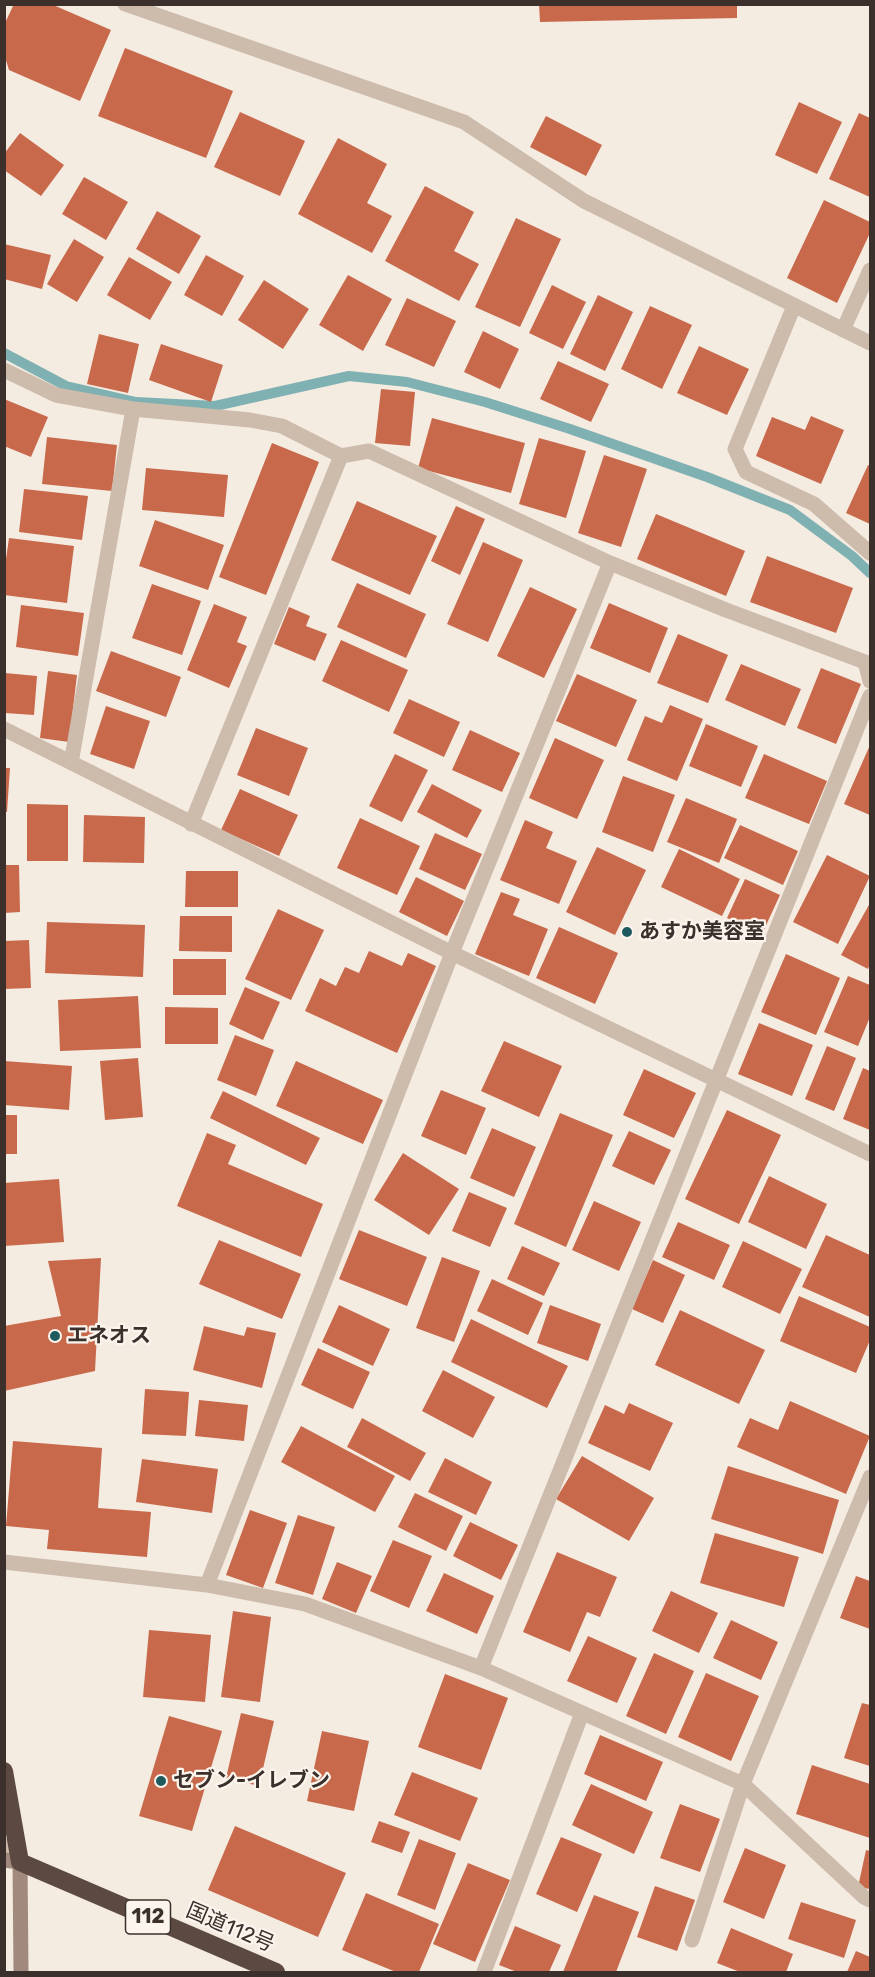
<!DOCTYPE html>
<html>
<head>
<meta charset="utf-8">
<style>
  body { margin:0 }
  #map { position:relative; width:875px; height:1977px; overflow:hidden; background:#f4ebe1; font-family:Rubik,sans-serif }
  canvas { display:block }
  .frame { position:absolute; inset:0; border:6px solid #3b302b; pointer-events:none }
</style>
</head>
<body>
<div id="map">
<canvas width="875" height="1977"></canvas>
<div class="frame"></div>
</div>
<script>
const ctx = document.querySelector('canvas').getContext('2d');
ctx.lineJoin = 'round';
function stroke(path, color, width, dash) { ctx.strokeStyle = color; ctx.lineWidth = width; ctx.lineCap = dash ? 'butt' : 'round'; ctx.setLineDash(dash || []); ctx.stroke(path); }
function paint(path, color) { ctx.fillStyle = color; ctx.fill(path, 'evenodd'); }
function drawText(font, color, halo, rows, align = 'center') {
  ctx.font = font + ' Rubik,"Noto Sans JP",sans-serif'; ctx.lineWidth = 4.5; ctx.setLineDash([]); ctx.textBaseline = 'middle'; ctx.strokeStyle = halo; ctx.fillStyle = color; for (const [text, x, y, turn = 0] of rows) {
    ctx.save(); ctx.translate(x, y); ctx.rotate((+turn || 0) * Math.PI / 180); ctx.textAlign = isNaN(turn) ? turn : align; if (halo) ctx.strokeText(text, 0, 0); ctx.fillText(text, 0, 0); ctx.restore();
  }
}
stroke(new Path2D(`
  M4,353L66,386L136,402L215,406L349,376L407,382L485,402L570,429L707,477L790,510L852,556L870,573`), '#7fb0b2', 10);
paint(new Path2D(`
  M14,4H51L111,30L80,101L9,70L4,54V25Z
  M539,4H737V18L540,22Z
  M125,48L233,91L206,158L98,116Z
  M799,102L842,122L817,174L775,155Z
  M240,112L305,141L280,196L214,167Z
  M859,113L870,118V197L829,179Z
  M546,116L602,145L586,176L530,147Z
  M20,133L64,165L41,196L4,170V154Z
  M338,138L387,164L367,203L392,216L372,253L298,214Z
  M84,177L128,202L106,240L62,214Z
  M425,186L474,212L454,251L479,264L459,301L385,261Z
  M824,200L870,222V233L837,303L787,278Z
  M157,211L201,236L179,274L136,249Z
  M516,218L561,239L520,327L475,307Z
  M74,239L104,257L77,302L47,284Z
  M4,244L51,255L42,289L4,279Z
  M206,255L244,276L222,316L184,295Z
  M129,257L172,282L150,320L107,295Z
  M348,275L392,299L363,351L319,325Z
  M264,280L309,309L283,349L238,320Z
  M552,285L586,302L563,349L529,333Z
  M598,295L633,312L605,371L570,354Z
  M407,298L456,321L434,367L385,345Z
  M650,306L692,325L662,389L621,369Z
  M483,331L519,349L500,389L464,372Z
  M99,334L139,344L128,393L87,384Z
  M161,344L223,365L211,402L149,380Z
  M699,346L749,369L727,415L677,393Z
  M558,361L609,384L591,422L540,399Z
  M381,389L415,392L410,446L375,443Z
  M4,399L48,417L31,457L4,446Z
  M811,416L844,430L821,484L756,456L772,417L805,430Z
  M432,418L525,443L511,493L418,468Z
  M47,437L117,445L112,491L42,484Z
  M539,438L586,451L566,518L519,504Z
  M272,443L319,462L266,595L219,577Z
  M604,455L647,469L621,547L578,533Z
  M868,465L870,466V524L846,513Z
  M146,468L228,475L224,517L142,510Z
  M24,489L88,496L82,540L19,532Z
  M357,501L437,536L410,595L331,560Z
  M456,506L485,519L460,575L431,561Z
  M656,514L745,551L726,596L637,559Z
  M155,520L224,545L208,590L139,566Z
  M9,538L74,546L67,603L4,595V573Z
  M483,542L523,560L488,642L447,624Z
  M767,556L853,588L836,633L750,602Z
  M357,583L426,614L406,658L337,627Z
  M152,584L201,601L182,655L132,638Z
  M530,587L577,609L544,678L497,656Z
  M609,603L668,628L650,673L590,648Z
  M214,604L247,617L237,642L247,646L229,688L187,670Z
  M21,605L84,613L78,656L16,647Z
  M289,607L310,616L306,626L327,634L315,661L274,644Z
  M678,634L728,655L708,703L657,683Z
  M341,640L408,670L389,712L322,681Z
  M111,651L181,677L166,717L96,691Z
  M741,664L801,689L785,726L725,700Z
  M821,668L861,684L836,744L797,728Z
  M48,671L77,675L69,742L40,738Z
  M5,673L37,676L34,715L5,713Z
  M577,674L637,700L616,747L556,721Z
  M409,699L460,722L444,757L393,733Z
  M670,705L703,719L677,781L627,760L645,716L662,723Z
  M106,706L150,721L134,769L90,754Z
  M706,724L758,746L741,787L689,766Z
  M256,728L308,748L289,796L237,775Z
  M470,730L520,753L502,792L452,770Z
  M555,738L604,760L577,819L529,798Z
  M870,745V815L844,804Z
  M395,754L428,770L402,822L369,806Z
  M764,754L827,781L809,824L745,798Z
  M5,768H10L7,812H5Z
  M623,776L675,795L653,852L602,832Z
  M432,784L482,810L467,838L417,812Z
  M240,789L298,815L279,856L221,830Z
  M686,798L737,819L719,863L667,842Z
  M27,804L68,805V861H27Z
  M84,815L145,817L144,863L83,862Z
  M360,818L420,846L397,895L337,868Z
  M525,820L553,832L546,848L577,861L559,904L500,880Z
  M740,825L798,851L783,885L724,858Z
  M435,833L482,854L465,890L419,869Z
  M597,847L646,870L615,935L566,912Z
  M679,849L740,879L722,916L661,887Z
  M827,855L870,876L838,944L793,922Z
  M4,865H19L20,912L4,913Z
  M186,871H238V907H185Z
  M416,877L464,901L447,936L399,912Z
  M745,879L780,895L762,934L727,918Z
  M501,892L520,899L513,915L548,929L529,976L475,954Z
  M870,903V964L868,969L841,955Z
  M278,909L324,930L291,1000L245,979Z
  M180,916H232V952L179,951Z
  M47,922L145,925L143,977L45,973Z
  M559,927L618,953L595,1004L536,978Z
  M29,940L31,988L4,989V941Z
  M369,951L402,966L408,953L436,966L397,1053L305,1011L320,978L336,986L345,967L359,973Z
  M786,954L840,978L816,1035L761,1012Z
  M173,959H226V995H173Z
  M848,976L870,985V1017L858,1046L824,1032Z
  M245,987L280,1002L263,1040L229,1024Z
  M138,996L141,1048L60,1051L58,1000Z
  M165,1007L218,1008V1044H165Z
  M759,1023L813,1045L792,1096L738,1074Z
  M235,1035L274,1050L256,1096L217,1080Z
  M504,1041L562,1066L539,1117L481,1091Z
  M827,1046L856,1058L834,1111L805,1099Z
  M138,1058L143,1117L105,1120L100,1061Z
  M4,1061L72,1066L69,1110L4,1105Z
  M296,1061L383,1100L363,1144L276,1106Z
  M863,1068L870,1071V1130L843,1119Z
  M644,1069L696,1093L674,1138L623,1115Z
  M441,1090L486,1108L466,1155L421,1136Z
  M223,1091L320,1138L306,1165L210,1118Z
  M727,1110L781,1135L739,1224L685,1199Z
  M560,1113L613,1135L566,1247L514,1224Z
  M5,1115H17V1154H5Z
  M492,1128L536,1147L514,1197L470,1178Z
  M629,1131L671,1150L654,1185L612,1166Z
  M207,1133L236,1145L228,1164L323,1204L301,1257L177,1206Z
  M403,1153L459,1189L429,1235L374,1200Z
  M769,1176L827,1204L806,1249L748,1222Z
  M59,1179L64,1242L4,1246V1183Z
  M469,1192L507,1208L490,1247L452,1231Z
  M594,1201L641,1222L619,1271L572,1250Z
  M678,1222L730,1245L714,1280L662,1257Z
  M359,1230L427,1257L407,1306L339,1279Z
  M826,1235L870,1255V1317L802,1287Z
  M219,1240L301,1274L282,1319L199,1284Z
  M743,1241L802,1269L780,1314L722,1287Z
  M522,1246L560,1263L544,1296L507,1279Z
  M442,1257L480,1271L454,1342L416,1328Z
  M101,1258L95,1371L4,1391V1326L61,1316L48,1261Z
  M653,1260L685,1275L663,1323L632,1309Z
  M492,1279L543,1303L528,1335L477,1311Z
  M799,1296L870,1327V1340L856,1373L780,1341Z
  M339,1305L390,1329L373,1366L322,1342Z
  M550,1305L601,1324L588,1361L537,1343Z
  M680,1310L765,1350L739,1404L655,1365Z
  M471,1319L568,1366L547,1408L451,1362Z
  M204,1326L244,1336L247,1327L276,1333L262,1388L193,1370Z
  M318,1348L370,1372L353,1409L301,1385Z
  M443,1370L495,1397L473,1438L422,1411Z
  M145,1389L189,1392L186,1436L142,1434Z
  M199,1400L248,1405L244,1441L195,1436Z
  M790,1401L870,1436L846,1494L737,1447L750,1418L778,1430Z
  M629,1403L673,1423L650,1471L588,1443L605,1405L624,1414Z
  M362,1418L426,1453L410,1481L347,1447Z
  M301,1426L395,1476L375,1512L281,1462Z
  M13,1441L102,1448L98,1508L151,1512L147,1557L47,1549L49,1530L6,1526Z
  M582,1456L654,1498L629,1541L556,1499Z
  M445,1458L492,1482L476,1515L428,1492Z
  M142,1459L218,1469L212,1513L136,1502Z
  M728,1466L839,1500L823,1554L711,1519Z
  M415,1493L463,1516L446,1551L398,1527Z
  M250,1510L287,1523L263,1588L226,1575Z
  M298,1515L335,1527L313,1595L275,1583Z
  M470,1522L518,1545L501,1580L453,1556Z
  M715,1533L799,1557L784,1607L700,1583Z
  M393,1540L432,1556L409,1608L370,1591Z
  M557,1552L617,1577L600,1617L587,1612L570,1652L523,1632Z
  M337,1562L372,1576L356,1613L322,1599Z
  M444,1573L494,1596L477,1634L426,1611Z
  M856,1576L870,1581V1629L840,1618Z
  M671,1591L718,1613L699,1653L652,1631Z
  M233,1611L271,1617L260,1702L221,1697Z
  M731,1620L778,1642L761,1680L713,1658Z
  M149,1630L211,1635L205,1702L143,1697Z
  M588,1636L637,1658L617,1703L567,1681Z
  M654,1653L694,1671L666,1734L626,1716Z
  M706,1673L759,1696L731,1761L678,1737Z
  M445,1674L508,1698L481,1770L418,1747Z
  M862,1703L870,1705V1766L844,1758Z
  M241,1713L274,1721L259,1786L226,1778Z
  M169,1716L222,1731L192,1831L139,1816Z
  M322,1731L369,1741L354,1811L307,1801Z
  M600,1735L663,1762L646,1801L584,1774Z
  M812,1765L870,1784V1838L796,1814Z
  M412,1772L478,1798L460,1841L394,1815Z
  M591,1784L653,1812L634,1854L572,1825Z
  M680,1804L720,1819L700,1872L660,1858Z
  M379,1821L410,1832L402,1853L371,1842Z
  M235,1826L346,1873L318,1937L208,1890Z
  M561,1837L602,1854L577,1912L536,1894Z
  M419,1839L456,1853L435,1910L397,1895Z
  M745,1848L786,1865L764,1919L723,1902Z
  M866,1850L870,1851V1889L858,1887Z
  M468,1863L510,1880L475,1962L433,1944Z
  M655,1886L695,1900L677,1951L637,1937Z
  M366,1893L439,1924L419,1972H396L342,1950Z
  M594,1895L639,1912L616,1972H563Z
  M801,1902L856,1920L844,1958L788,1939Z
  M515,1926L561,1945L549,1972H517L499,1965Z
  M731,1928L793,1954L786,1972H740L717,1963Z
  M856,1951L870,1957V1972H847Z`), '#c8694b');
stroke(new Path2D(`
  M125,4L464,122L584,201L870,343
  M794,306L735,449L746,472L814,504L870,553
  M843,330L870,270
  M4,370L56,395L133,409L250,420L282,426L341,456
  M4,729L452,953L870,1154
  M71,763L133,409
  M191,824L341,456L369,451L610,563
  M4,1562L207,1585L305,1604L481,1668L743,1784L864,1897L870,1900
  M207,1585L452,953L610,563L726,610L865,662L870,681
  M481,1668L870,696
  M4,1846L20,1862
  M692,1940L743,1784L870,1477
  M484,1972L582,1713`), '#cdbbac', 15);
stroke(new Path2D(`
  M4,1860L20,1862L21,1972`), '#a18a7d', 15);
stroke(new Path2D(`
  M4,1771L20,1862L276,1972`), '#5c4a42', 18);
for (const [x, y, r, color] of [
  [627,932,6,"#1f5a5e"],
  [55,1336,6,"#1f5a5e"],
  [161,1781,6,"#1f5a5e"]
]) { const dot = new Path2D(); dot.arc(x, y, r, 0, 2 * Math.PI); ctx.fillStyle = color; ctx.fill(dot); stroke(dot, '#fbf5ee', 2); }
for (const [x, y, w] of [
  [148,1917,45]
]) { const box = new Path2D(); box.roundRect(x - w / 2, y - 17, w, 34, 4.5); ctx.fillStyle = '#fbf5ee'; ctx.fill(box); stroke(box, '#3b302b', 1.5); }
drawText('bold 20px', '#3b302b', null, [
  ["112",148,1917]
]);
drawText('bold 21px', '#3b302b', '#fbf5ee', [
  ["あすか美容室",639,932],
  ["エネオス",67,1336],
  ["セブン-イレブン",173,1781]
], 'left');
drawText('21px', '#3b302b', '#fbf5ee', [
  ["国道112号",230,1928,23]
]);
</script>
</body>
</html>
